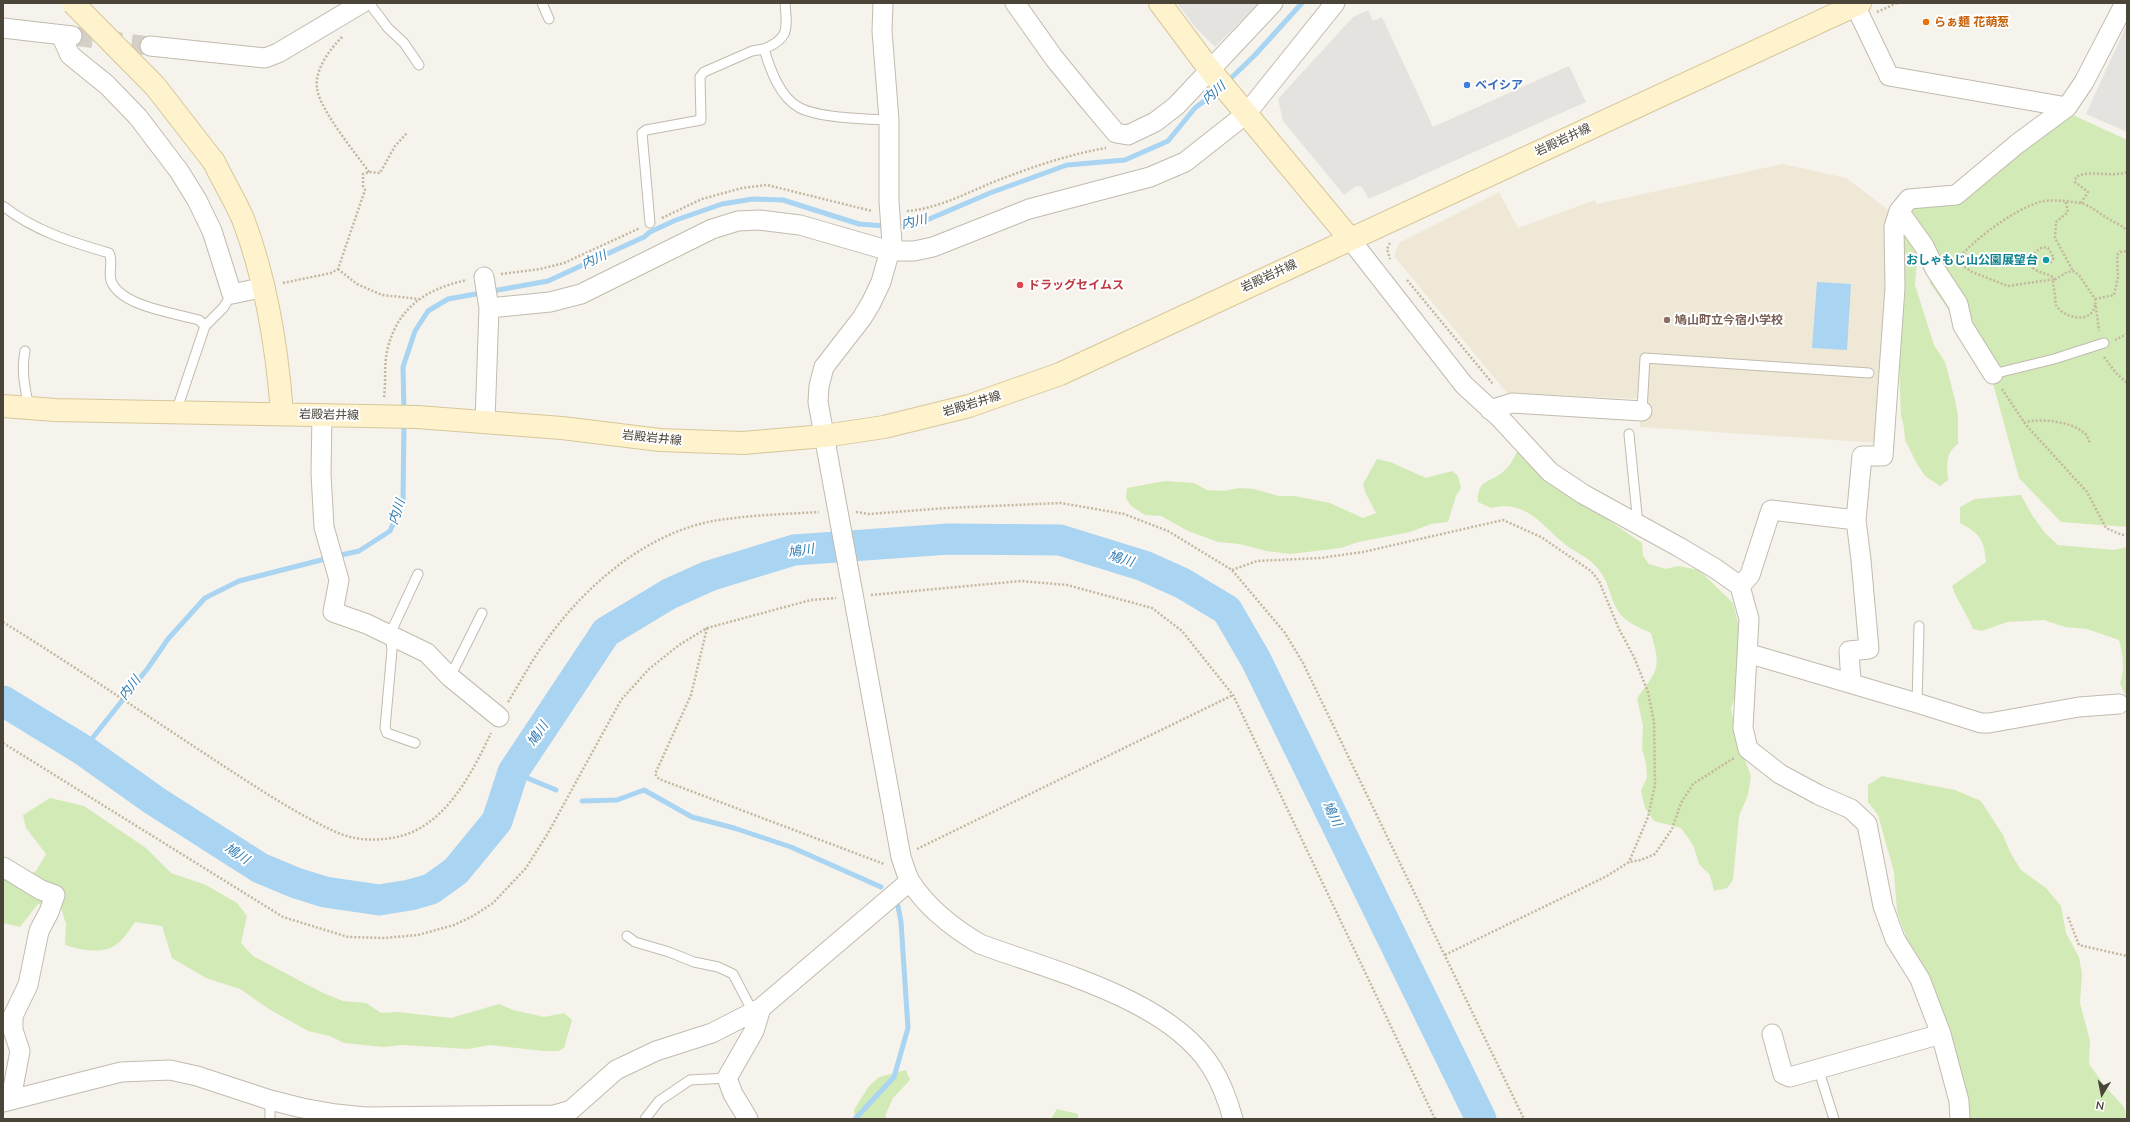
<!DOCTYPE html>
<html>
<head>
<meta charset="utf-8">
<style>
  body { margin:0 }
  #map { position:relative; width:2130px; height:1122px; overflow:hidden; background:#f6f3ec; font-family:Mulish,sans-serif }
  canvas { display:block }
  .frame { position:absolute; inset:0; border:4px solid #4b4439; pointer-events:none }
  .north { position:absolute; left:2082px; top:1074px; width:40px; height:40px; -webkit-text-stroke:3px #fff; paint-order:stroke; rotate:190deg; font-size:11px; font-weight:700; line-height:16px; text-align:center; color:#4b4439 }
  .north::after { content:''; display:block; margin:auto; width:14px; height:18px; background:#4b4439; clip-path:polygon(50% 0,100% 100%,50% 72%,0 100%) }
</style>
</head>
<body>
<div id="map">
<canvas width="2130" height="1122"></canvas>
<div class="frame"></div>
<div class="north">N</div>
</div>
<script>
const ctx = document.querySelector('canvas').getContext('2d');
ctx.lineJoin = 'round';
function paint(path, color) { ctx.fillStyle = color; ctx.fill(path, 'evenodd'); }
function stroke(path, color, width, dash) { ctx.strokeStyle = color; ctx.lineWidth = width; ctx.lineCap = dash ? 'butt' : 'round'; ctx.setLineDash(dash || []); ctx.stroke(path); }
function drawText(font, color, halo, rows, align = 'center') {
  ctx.font = font + ' Mulish,"Noto Sans JP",sans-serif'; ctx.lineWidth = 4; ctx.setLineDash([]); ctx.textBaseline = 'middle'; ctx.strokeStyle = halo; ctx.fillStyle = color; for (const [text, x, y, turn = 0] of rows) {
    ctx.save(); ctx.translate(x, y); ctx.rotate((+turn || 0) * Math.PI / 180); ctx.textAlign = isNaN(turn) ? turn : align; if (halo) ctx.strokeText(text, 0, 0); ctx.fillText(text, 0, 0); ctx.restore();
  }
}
paint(new Path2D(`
  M1783,164L1846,178L1890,211L1880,443L1640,427V399L1507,393L1394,256L1399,243L1499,192L1518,228L1595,200L1597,204Z`), '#efe8d6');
paint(new Path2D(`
  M2071,114L2127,140V527L2061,522L2019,478L1989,369L1930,283L1929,236L1907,216L1911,207L1961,200L2020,149Z
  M1902,226L1918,247L1915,285L1934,345L1945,362L1954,396L1958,415V444C1945,453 1947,465 1948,480L1940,486L1925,476L1917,464L1905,440L1904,427L1901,416L1899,364Z
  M1518,450L1598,513L1642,543L1643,556L1649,564L1666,569L1678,566L1699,570L1733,603L1738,623V663L1737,690L1731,709L1739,744L1751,776L1748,795L1739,816L1733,880L1727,888L1714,891L1710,875L1699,864L1693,845L1681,828L1654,821L1645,808L1641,791L1647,777L1646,763L1642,749L1643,726L1637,698C1659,669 1661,668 1651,633C1640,628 1625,622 1618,611C1610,599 1609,582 1599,570C1591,559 1581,555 1570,548C1543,529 1529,499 1491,508L1478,502C1477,478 1490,484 1504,471C1510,466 1514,458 1518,450Z
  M1377,459L1390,462L1426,478L1452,471L1458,476L1461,488L1456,496L1448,522L1431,524L1410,532L1358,542L1341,548L1291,554L1266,551L1240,544L1218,542L1188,531L1161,516L1145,515L1131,506L1126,498L1127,488L1165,481L1194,483L1207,490L1224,491L1239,488L1254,489L1279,496H1295L1330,503L1363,518L1376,513L1365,492L1363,484Z
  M2021,495L2032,515L2045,533L2058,545L2114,550L2127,547V699L2120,683C2125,669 2123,655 2119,640L2087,629L2065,627L2044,620L2007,622L1982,631L1973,629C1967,614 1957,601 1952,586L1986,562C1984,539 1980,534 1960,523V507L1975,499Z
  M1882,776L1955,790L1981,801L2003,835L2010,852L2021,870L2046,888L2061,906L2066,933L2079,957L2082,974L2080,1003L2090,1041L2089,1064L2105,1086L2124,1107L2127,1119H1966L1965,1094L1961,1071L1940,1003L1929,975L1910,947L1897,912L1894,872L1878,815L1868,802V785Z
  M50,798L84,806L146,848L171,873L206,885L237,903L247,916L241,943L253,956L321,992L343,1001L366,1003L381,1013L398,1012L451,1018L499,1004L513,1010L544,1017L564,1013L572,1020L564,1048L558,1051H543L490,1045L468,1049L403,1045L383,1047L344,1043L330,1036L308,1031L269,1009L240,989L206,978L172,958L162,926L135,922C130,929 124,939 117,944C103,955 80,950 65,945L66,924L61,908L38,904L20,927L3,923V874L15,881L36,871L46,854L26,828L23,815Z
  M906,1070L910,1080L893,1098L885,1116L887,1119H855L854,1110L869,1086L879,1077Z
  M1057,1109L1078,1114V1119H1051Z`), '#d2eab5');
paint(new Path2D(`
  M1177,3H1259L1215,47L1195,27Z
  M1368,10L1373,21L1382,17L1433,127L1569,66L1586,102L1369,199L1362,187L1356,186L1344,195L1283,121L1278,99L1353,17Z
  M2127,24V132L2086,114Z`), '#e5e3e0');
paint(new Path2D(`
  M1817,282L1851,284L1847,350L1812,348Z`), '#a9d4f2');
stroke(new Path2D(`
  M1227,82L1255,55L1302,3
  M404,412L403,367L415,331L428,311L448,299L548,281L644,237L650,232L676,220L722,204L753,199L783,200L859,224L898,227L920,223L990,193L1067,165L1125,160L1168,141L1195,108L1220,89
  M337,556L359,551L390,531L403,501L404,422
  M83,750L148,668L168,639L205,598L239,581L329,558
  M513,772L556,790
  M582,801L617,800L644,790L692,817L734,828L791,847L881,887
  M855,1119L894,1077L908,1028L901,922L898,906`), '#a9d4f2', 5);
stroke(new Path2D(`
  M3,701L83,750L155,801L260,868L296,883L325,892L379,900L410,895L431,889L456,871L497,821L513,772L606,632L669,594L709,576L794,550L949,539L1060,540L1144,566L1182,583L1227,610L1256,660L1481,1119`), '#a9d4f2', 31);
stroke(new Path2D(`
  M74,36L150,46`), '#d4d0c8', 19, [19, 10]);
const lane = new Path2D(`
  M369,3L388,28L404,43L419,65
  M542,3L549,19
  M785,3C787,29 790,38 764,49C770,69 780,98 800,108C820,118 866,119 889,120
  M3,206C35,231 71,242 109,253C114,263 107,273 112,283C124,307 175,313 199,320L205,326L176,412
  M650,223L642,133L646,130L701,120L700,77L704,72L752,51L764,49
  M205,326L223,308L232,294
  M25,351C21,371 25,388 29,408
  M1993,374L2054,359L2104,343
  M1642,411L1645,358L1869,373
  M1629,434L1638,525
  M450,677L482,613
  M1917,703L1919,626
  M415,743L387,733L385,728L392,650L390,634L418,574
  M627,936L635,942L669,952L694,962L718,967L733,974L753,1012
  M1818,1068L1834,1119
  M270,1100V1119
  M645,1119L659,1101L690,1080L727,1078`);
const street = new Path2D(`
  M883,3L882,31L889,120V201L892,243L881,282L871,303L862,318L824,367L819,386L818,402L901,857C904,865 906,874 910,881C927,908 953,928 980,944C1052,971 1170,999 1212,1068C1222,1084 1228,1101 1233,1119
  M1015,3L1054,58L1089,101L1116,133L1128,135L1155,122L1176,106L1273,3
  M1854,3L1889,76L2067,107
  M3,28L72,36
  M61,35L70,55L107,85L138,117L179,171L197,200L212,231L232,294L265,287
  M150,46L265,58L278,53L362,3
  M1899,211L1924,246L1935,269L1958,304L1963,326L1993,374
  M1350,239L1464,385L1500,418L1550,472L1583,494L1679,547L1716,569L1740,586L1749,619L1743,728L1748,749L1780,774L1819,795L1851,809L1867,824L1883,906L1895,939L1920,979L1941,1034L1959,1101L1960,1119
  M484,277L489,308
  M1490,410L1512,403L1642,411
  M322,414L321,474L324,527L339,580L333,612L367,624L427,653L450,677L499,717
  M485,421L489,308L550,302L581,294L712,229L738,221L759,220L800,225L890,251H914L933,247L1029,209L1150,177L1185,162L1246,114L1335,3
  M1740,586L1750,575L1771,510L1856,520L1862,456H1883L1895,288L1894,227L1899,211L1909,199L1956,195L2017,144L2067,107L2084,82L2125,3
  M1747,653L1917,703L1981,723H1989L2079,707L2119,704
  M1851,683L1849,651L1869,649L1861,560L1856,520
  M3,867L41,890L55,895L49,912L39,931L28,985L13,1016V1030L20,1051L13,1088L14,1099
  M1772,1034L1783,1074L1790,1077L1941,1034
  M3,1102L121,1072L170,1070L197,1076L270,1100L302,1108L336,1114L365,1117L554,1115L571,1110L616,1070L656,1051L712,1033L761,1008L910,881
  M748,1119L733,1094L727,1078L754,1031L761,1008`);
const secondary = new Path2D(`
  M1160,3L1210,70L1350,239
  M214,162C223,181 235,200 243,219C267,282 277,347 282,413
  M3,406L55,410L417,417L562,428L660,440L743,443L824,436L884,427L969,406L1060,374L1860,3`);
stroke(lane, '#c2bbae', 11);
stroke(street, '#c2bbae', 21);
stroke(secondary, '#d6c79b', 24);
stroke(new Path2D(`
  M1877,12L1897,3
  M342,37C330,49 314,70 317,89C322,113 354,151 369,172
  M2066,202L2068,212L2056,222L2055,238L2073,271
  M2081,203L2088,192L2075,182L2076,177C2091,169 2110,178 2127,172
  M907,211C936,209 965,194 991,183C1029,168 1066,155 1106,148
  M662,218L702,199L742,188L767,185L872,211
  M1390,243L1387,249L1390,259
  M1951,258L1972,272L2008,286L2055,279
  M2046,261L2051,262L2054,258L2048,248L2043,247C2033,252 2031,258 2033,268C2040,274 2049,273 2055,279
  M1955,262C1973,240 2013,210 2040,202C2051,199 2068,201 2080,203C2091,205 2099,214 2109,219C2115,223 2122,225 2127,231
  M338,269L357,284L382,295L419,299
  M501,274L540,269L564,263L640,228
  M1407,280L1493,384
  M283,283L331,273L338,269L365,190L363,186V174L369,172L380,173L395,146L407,133
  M2095,299L2114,295L2118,277L2117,255L2120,252L2127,251
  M2095,305C2092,325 2063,318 2056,305L2053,281L2067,272L2073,271L2079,275L2095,299L2099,331
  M2115,340L2127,334
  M2104,357L2116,373L2127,383
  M2002,389L2026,425L2087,492L2106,528L2122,535L2127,534
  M384,397C386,383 384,365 387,351C397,308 425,289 467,280
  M2024,423C2038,417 2072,422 2083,432C2087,434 2088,439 2090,443
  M856,512L869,514L946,508L1061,503L1124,514L1168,531L1232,570L1285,633L1303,663L1524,1119
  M1232,570L1257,561L1320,558L1363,552L1503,520L1541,537L1591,571L1599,581L1619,629L1634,657L1648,692L1654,722L1655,785L1648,817L1629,862
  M871,595L1021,581L1067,585L1152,608L1182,631L1233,695L1435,1119
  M3,622C74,666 143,713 213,759C253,785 294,813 338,833C355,840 374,841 391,838C443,831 471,775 491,733
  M707,628L691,695L655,774L659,779L884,864
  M508,702C520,683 530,663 543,645C583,587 647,531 719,520C752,515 786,514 819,512
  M3,743L283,917L348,937L384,938L418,935L454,925L473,916L493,903L526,868L548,833L621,700L649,669L679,645L707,628L811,600L836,598
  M917,849L1233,695
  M2068,917L2079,945L2127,956
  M1445,955L1607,876L1629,862L1641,860L1655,854L1672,829L1681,803L1693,784L1734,758`), '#c4b79f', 2.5, [2, 2]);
stroke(lane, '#fff', 9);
stroke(street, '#fff', 19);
stroke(secondary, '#fff3cd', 22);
const secondaryBridge = new Path2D(`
  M73,3L155,86L214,162`);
stroke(secondaryBridge, '#d6c79b', 24, []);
stroke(secondaryBridge, '#fff3cd', 22);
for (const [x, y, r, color] of [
  [1926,22,4,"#e8710a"],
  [1467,85,4,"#3f7fe0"],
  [2046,260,4,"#0f9aa8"],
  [1020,285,4,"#e0444e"],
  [1667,320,4,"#8d6e63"]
]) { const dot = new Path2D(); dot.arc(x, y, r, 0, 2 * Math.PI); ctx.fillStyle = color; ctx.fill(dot); stroke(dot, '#fff', 1.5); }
drawText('bold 12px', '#c56008', '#fff', [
  ["らぁ麺 花萌葱",1934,22]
], 'left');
drawText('bold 12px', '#366cbe', '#fff', [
  ["ベイシア",1475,85]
], 'left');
drawText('12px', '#4b4439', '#fff', [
  ["岩殿岩井線",1563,140,-25],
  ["岩殿岩井線",1269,276,-25],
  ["岩殿岩井線",972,404,-17],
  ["岩殿岩井線",329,415,1],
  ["岩殿岩井線",652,438,6]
]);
drawText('bold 12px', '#0d838f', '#fff', [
  ["おしゃもじ山公園展望台",2038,260]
], 'right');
drawText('bold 12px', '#be3a42', '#fff', [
  ["ドラッグセイムス",1028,285]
], 'left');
drawText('bold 12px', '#785e54', '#fff', [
  ["鳩山町立今宿小学校",1675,320]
], 'left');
drawText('italic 13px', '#2e7ab2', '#fff', [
  ["内川",1214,93,-41],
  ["内川",914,222,-13],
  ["内川",594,260,-24],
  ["内川",397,512,-72],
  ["鳩川",801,551,-8],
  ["鳩川",1121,559,17],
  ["内川",130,688,-52],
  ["鳩川",538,734,-56],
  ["鳩川",1332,814,64],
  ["鳩川",237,854,33]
]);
</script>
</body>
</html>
